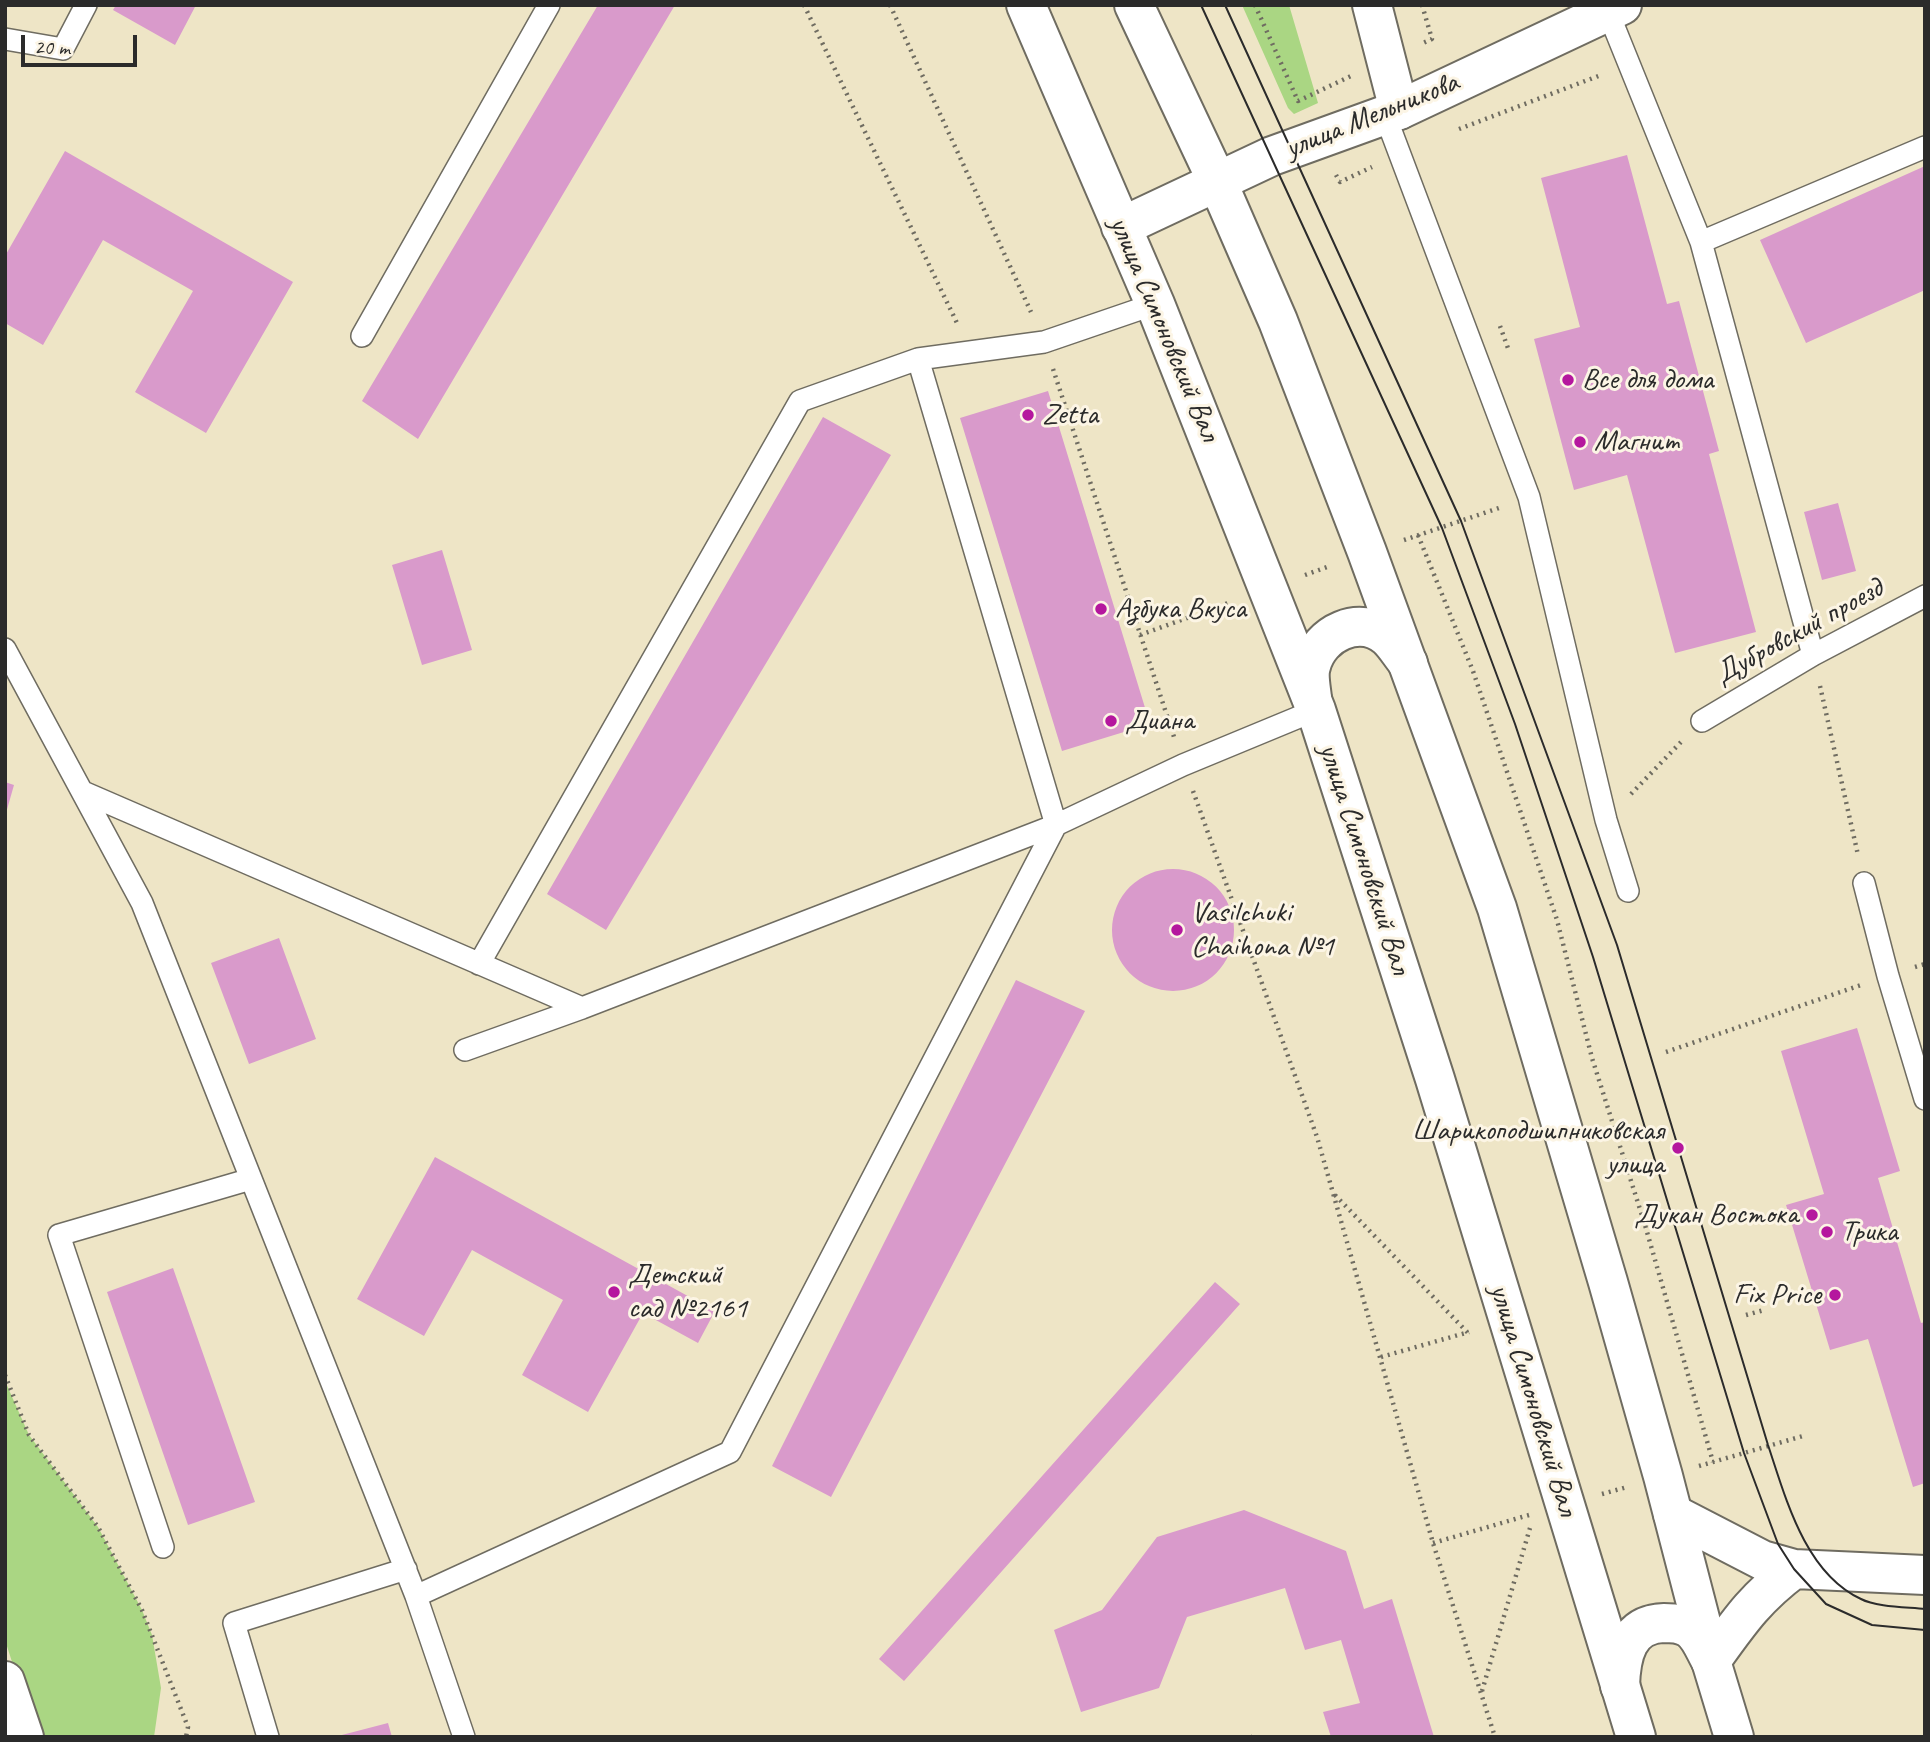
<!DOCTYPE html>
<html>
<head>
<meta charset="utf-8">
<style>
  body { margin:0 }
  #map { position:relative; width:1930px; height:1742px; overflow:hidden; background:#eee5c6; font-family:Caveat,sans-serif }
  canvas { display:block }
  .frame { position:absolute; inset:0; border:7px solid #2b2b2b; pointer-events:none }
  .scale { position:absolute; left:21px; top:35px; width:116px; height:32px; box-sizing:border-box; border:4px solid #2b2b2b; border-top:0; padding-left:9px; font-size:21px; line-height:24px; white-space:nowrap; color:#2b2b2b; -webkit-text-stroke:5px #fcf5e5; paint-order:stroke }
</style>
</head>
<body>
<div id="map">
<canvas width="1930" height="1742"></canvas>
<div class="frame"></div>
<div class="scale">20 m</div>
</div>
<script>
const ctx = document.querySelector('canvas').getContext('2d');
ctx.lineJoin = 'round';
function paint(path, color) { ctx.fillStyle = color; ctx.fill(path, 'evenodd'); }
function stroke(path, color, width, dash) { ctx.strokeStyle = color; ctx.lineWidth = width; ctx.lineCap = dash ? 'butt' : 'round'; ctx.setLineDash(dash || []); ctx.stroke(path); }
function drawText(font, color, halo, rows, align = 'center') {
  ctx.font = font + ' Caveat,sans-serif'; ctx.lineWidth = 6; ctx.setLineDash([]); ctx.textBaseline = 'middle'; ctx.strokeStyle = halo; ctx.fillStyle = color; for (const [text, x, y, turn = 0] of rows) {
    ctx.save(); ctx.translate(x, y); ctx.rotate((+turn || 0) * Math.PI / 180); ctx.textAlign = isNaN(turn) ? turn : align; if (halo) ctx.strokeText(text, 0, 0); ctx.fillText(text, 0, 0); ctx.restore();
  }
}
paint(new Path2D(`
  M1242,5H1289L1318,103L1294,114L1288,108Z
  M5,1381L29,1435L98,1527L142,1610L152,1635L161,1688L154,1737H36L5,1640Z`), '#aad683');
paint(new Path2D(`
  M116,5H196L175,45L113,10Z
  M598,5H675L418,439L362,401Z
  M65,151L293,282L206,433L135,392L193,291L103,240L43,345L5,323V256Z
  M1627,155L1667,304L1679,301L1719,451L1709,454L1756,632L1675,653L1627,475L1574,490L1534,339L1580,327L1541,178Z
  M1925,166V290L1806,343L1760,240Z
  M1048,391L1150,724L1062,751L960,418Z
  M823,417L891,455L606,930L547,894Z
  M1838,503L1856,571L1822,580L1804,512Z
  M442,550L472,650L422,665L392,565Z
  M5,782L14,785L6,813L5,812Z
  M1112 930a61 61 0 1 1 122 0a61 61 0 1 1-122 0Z
  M279,938L316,1039L249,1064L211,963Z
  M1016,980L1085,1011L831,1497L772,1466Z
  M1857,1028L1900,1171L1878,1178L1921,1323L1925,1322V1483L1913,1487L1868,1339L1830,1350L1786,1205L1824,1194L1781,1051Z
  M435,1157L715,1311L698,1343L643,1313L588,1412L522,1375L563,1300L472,1250L424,1336L357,1299Z
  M173,1268L255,1502L188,1525L107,1292Z
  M1215,1282L1240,1304L904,1681L879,1659Z
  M1244,1510L1346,1551L1364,1609L1392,1599L1434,1737H1331L1323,1712L1360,1703L1341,1640L1305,1650L1285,1588L1187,1617L1159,1688L1081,1712L1054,1630L1102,1610L1157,1537Z
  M388,1723L392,1737H338V1736Z`), '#d99acb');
const service = new Path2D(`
  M1608,12L1701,242L1813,655
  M5,39L63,49L86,5
  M1385,115L1529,497L1606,820L1628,891
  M1701,242L1925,147
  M362,336L549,5
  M5,649L142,903L416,1596
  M1702,721L1813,655L1925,596
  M83,792L582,1008L1056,825L918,359L1044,342L1155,304
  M1864,883L1888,976L1925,1099
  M479,964L800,401L918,359
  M465,1050L582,1008
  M163,1547L59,1235L251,1179
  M268,1737L234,1623L406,1569
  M464,1737L416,1596L730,1452L1056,825L1183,765L1316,710`);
const minor = new Path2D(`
  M1372,5L1399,110
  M1620,1686C1621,1656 1627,1624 1664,1623C1672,1623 1683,1624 1690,1629C1700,1636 1705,1651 1711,1661`);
const tertiary = new Path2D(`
  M1121,227L1272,156L1399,110L1622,5
  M1312,698C1311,688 1308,675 1311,666C1319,633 1360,614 1387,637C1395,644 1401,655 1408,663
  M1673,1514L1762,1560L1794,1569L1925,1575
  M1711,1661C1739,1622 1755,1598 1794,1569`);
const secondary = new Path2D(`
  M5,1681L24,1737`);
const primary = new Path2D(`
  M1026,5L1155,304L1316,710L1435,1079L1636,1737
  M1134,5L1217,181L1278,321L1367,552L1497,908L1608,1282L1663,1476L1711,1661L1734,1737`);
stroke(service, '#6f6c61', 24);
stroke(minor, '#6f6c61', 42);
stroke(tertiary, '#6f6c61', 42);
stroke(secondary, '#6f6c61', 42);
stroke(primary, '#6f6c61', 42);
stroke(new Path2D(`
  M804,5L957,323
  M890,5L1031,312
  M1255,5L1298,101L1351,76
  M1422,5L1432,39L1423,43
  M1459,129L1601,75
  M1336,175L1340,182L1372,167
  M1500,326L1509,351
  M1053,369L1174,737
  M1418,535L1473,671L1557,920L1592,1058L1645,1225L1713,1462
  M1404,540L1502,507
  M1305,575L1330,566
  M1140,635L1231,602
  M1820,686L1858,855
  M1193,791L1317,1137L1433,1543L1495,1737
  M1631,794L1681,742
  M1915,967L1925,964
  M1666,1052L1861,985
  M1335,1195L1470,1335
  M1746,1315L1764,1310
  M1381,1357L1469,1332
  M5,1375L29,1435L98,1527L142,1610L188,1727L186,1737
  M1699,1466L1803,1436
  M1602,1494L1627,1487
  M1433,1543L1529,1515
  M1482,1691L1530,1528
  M1251,1737H1252`), '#6f6c61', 4.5, [2, 5]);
stroke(service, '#fff', 21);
stroke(minor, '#fff', 38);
stroke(tertiary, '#fff', 38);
stroke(secondary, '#fff', 38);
stroke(primary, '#fff', 38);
stroke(new Path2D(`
  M1201,5L1442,528L1515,724L1593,957L1744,1453L1778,1544L1794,1569L1826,1604L1872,1625L1925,1630
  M1225,5L1461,521L1617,945L1768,1445C1786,1499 1805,1573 1861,1599C1876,1607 1907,1607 1925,1609`), '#2b2b2b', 2);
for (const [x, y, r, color] of [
  [1568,380,7,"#b5179e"],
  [1028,415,7,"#b5179e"],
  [1580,442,7,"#b5179e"],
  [1101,609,7,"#b5179e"],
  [1111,721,7,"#b5179e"],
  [1177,930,7,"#b5179e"],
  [1678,1148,7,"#b5179e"],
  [1812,1215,7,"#b5179e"],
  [1827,1232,7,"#b5179e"],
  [614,1292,7,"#b5179e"],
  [1835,1295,7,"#b5179e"]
]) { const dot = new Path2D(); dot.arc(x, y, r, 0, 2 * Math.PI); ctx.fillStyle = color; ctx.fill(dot); stroke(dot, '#fcf5e5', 2.5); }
drawText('30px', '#2b2b2b', '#fcf5e5', [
  ["улица Мельникова",1372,116,-22],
  ["улица Симоновский Вал",1164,329,67],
  ["Дубровский проезд",1799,632,-29],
  ["улица Симоновский Вал",1364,859,72],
  ["улица Симоновский Вал",1533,1400,73]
]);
drawText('30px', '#2b2b2b', '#fcf5e5', [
  ["Все для дома",1582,380],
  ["Zetta",1042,415],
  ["Магнит",1594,442],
  ["Азбука Вкуса",1115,609],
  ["Диана",1125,721],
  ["Vasilchuki",1191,913],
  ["Chaihona №1",1191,947],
  ["Шарикоподшипниковская",1664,1131,"right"],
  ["улица",1664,1165,"right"],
  ["Дукан Востока",1798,1215,"right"],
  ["Трика",1841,1232],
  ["Детский",628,1275],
  ["сад №2161",628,1309],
  ["Fix Price",1821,1295,"right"]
], 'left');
</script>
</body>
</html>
